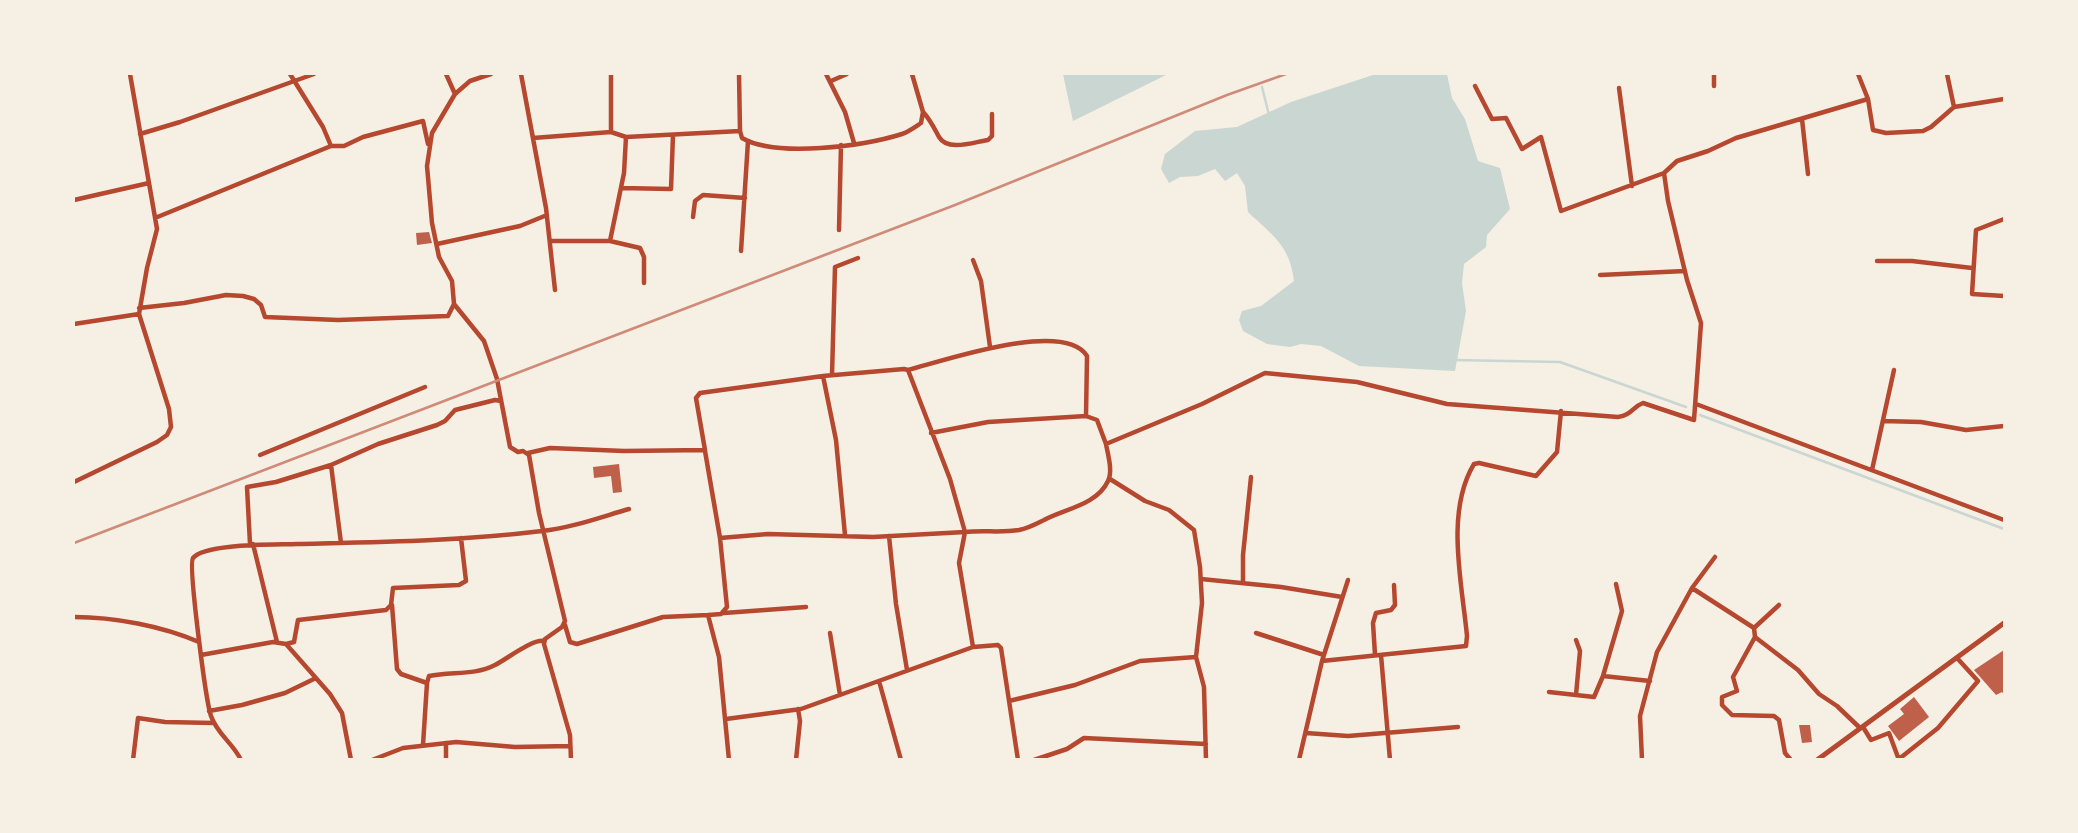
<!DOCTYPE html>
<html>
<head>
<meta charset="utf-8">
<style>
  body { margin:0 }
  #map { position:relative; width:2078px; height:833px; overflow:hidden; background:#f6efe4; font-family:"Sofia Sans Condensed",sans-serif }
  canvas { display:block }
  .frame { position:absolute; inset:0; border:75px solid #f6efe4; pointer-events:none }
</style>
</head>
<body>
<div id="map">
<canvas width="2078" height="833"></canvas>
<div class="frame"></div>
</div>
<script>
const ctx = document.querySelector('canvas').getContext('2d');
ctx.lineJoin = 'round';
function paint(path, color) { ctx.fillStyle = color; ctx.fill(path, 'evenodd'); }
function stroke(path, color, width, dash) { ctx.strokeStyle = color; ctx.lineWidth = width; ctx.lineCap = dash ? 'butt' : 'round'; ctx.setLineDash(dash || []); ctx.stroke(path); }
paint(new Path2D(`
  M1063,74H1168L1073,121Z
  M1376,74H1447L1452,98L1465,119L1478,161L1500,168L1510,209L1487,235L1486,247L1464,264L1462,283L1466,311L1455,371L1359,366L1321,346L1301,344L1290,347L1267,344L1243,331L1239,320L1242,311L1261,306L1294,281C1290,245 1272,235 1248,212L1245,186L1237,173L1225,181L1215,169L1198,176L1180,177L1169,183L1161,169L1165,154L1195,131L1237,127L1291,102Z`), '#c9d6d2');
stroke(new Path2D(`
  M1262,87L1269,115
  M1454,360L1560,362L1686,407
  M1700,415L2004,529`), '#c9d6d2', 2.5);
paint(new Path2D(`
  M429,232L432,243L417,245L416,233Z
  M619,464L622,492L613,493L611,476L594,478L593,467Z
  M2004,650V695L2002,692L1996,695L1974,670Z
  M1914,697L1929,717L1899,741L1888,726L1904,714L1900,709Z
  M1799,725H1810L1812,742L1802,743Z`), '#bf614a');
stroke(new Path2D(`
  M290,74L323,127L331,146H344L363,137L423,121L428,144
  M446,74L455,94
  M491,74L470,81L455,94L432,133L427,166L432,223L439,257L452,281L454,304L484,341L497,379L510,447L518,452L523,451L529,455L539,513L565,621L562,627L545,639L544,644L570,735L571,760
  M521,74L546,208L555,290
  M739,74L740,131L742,138C776,158 864,146 902,134C908,132 915,127 921,123L923,112L912,74
  M826,74L845,112L854,143
  M1947,74L1954,107
  M831,81L847,74
  M1475,86L1492,119L1506,118L1522,149L1541,137L1561,211L1664,173
  M1714,86V74
  M1619,88L1632,186
  M1868,99L1873,130L1886,133L1923,131L1931,127L1954,107L2004,99
  M924,113C931,121 934,128 939,137C948,152 974,142 988,140L992,136V114
  M1802,119L1808,174
  M611,132V74
  M140,134L180,122L314,74
  M626,137L740,131
  M533,138L611,132L626,137L624,173L610,241H551
  M621,188L671,189L673,135
  M74,200L149,183
  M693,217L695,201L703,195L745,198
  M155,218L331,146
  M2004,219L1976,230L1972,294L2004,296
  M839,230L841,145
  M610,241L640,248L644,257V283
  M437,244L520,226L547,215
  M741,251L748,141
  M973,260L981,281L990,347
  M1877,261H1912L1972,268
  M1600,275L1685,271
  M139,308L184,303L226,295L243,296L254,299L261,305L265,317L338,320L448,316L454,304
  M74,324L139,314
  M908,370C943,361 1064,319 1087,356L1086,416
  M832,375L835,267L858,258
  M823,376L836,440L845,535
  M1696,404L2004,520
  M1883,421L1921,422L1966,430L2004,426
  M931,433L988,422L1086,416L1097,420L1106,444
  M705,451L720,538L727,607L721,614L708,615
  M528,453L550,448L624,451L705,450L696,398L700,393L823,376L904,369L908,370L950,479L965,532C983,530 1002,533 1019,530C1029,528 1036,524 1044,520C1064,509 1097,505 1108,481C1113,471 1108,455 1106,444L1202,404L1265,373L1357,382L1447,404L1618,417C1632,415 1632,407 1643,403L1694,420L1701,323L1687,280L1668,201L1664,173L1677,161L1708,151L1736,138L1868,99L1858,74
  M260,455L425,387
  M331,465L341,543
  M1872,470L1894,370
  M1110,479L1145,501L1169,510L1194,530L1200,567L1202,603L1196,657L1204,687L1206,760
  M74,482L157,442L167,435L171,427L169,409L139,314L147,268L157,229L130,74
  M889,536L896,604L907,670
  M720,538L768,534L873,537L965,532L959,563L973,647
  M250,544L247,487L276,482L331,465L378,444L437,425L445,421L455,410L495,400L501,401
  M253,544L277,642
  M1201,579L1281,587L1342,597
  M1243,583V555L1251,477
  M1692,588L1754,628L1755,637L1733,677L1737,691L1722,697V705L1732,715L1774,716L1779,720L1785,753L1791,760
  M392,605L397,669L401,674L427,683L423,745
  M724,613L806,607
  M74,617C114,617 162,626 199,642
  M565,625L570,642L577,644L663,617L708,615L719,657L729,760
  M1754,628L1779,605
  M830,633L840,695
  M1256,633L1324,655
  M1755,637L1798,670L1819,694L1837,706L1860,728
  M286,644L294,642L298,620L386,610L391,605L393,588L459,585L466,581L461,538
  M201,655L273,642L286,644L330,694L342,713L351,760
  M1375,655L1373,623L1376,613L1391,610L1395,605L1394,585
  M1381,655L1390,760
  M1322,661L1348,580
  M1603,676L1622,611L1616,584
  M879,681L901,760
  M427,683L429,676C451,671 474,676 495,665C507,659 532,639 544,641
  M1549,692L1594,697L1603,676L1650,681
  M1576,695L1580,651L1576,640
  M1009,701L1075,685L1140,661L1196,657
  M209,711L242,705L285,693L316,678
  M726,719L801,709L973,647L998,645L1001,648L1018,760
  M1863,727L1871,740L1889,733L1899,760
  M1306,733L1348,736L1458,727
  M1899,759L1938,728L1978,681L1957,658
  M133,760L138,718L165,722L214,723
  M241,760C233,743 217,734 211,716C206,702 188,565 193,558C205,543 278,545 297,544C379,542 461,541 542,531C571,528 601,517 629,509
  M372,760L403,748L456,742L515,747L570,746
  M446,760V743
  M796,760L800,721L798,709
  M1034,760L1067,749L1084,738L1206,744
  M1299,760L1322,661L1466,646L1467,636C1462,583 1445,512 1474,464L1479,463L1536,476L1557,452L1561,411
  M1642,760L1640,716L1657,652L1692,588L1715,557`), '#b5482f', 4.5);
stroke(new Path2D(`
  M1817,760L2004,623`), '#b5482f', 5);
stroke(new Path2D(`
  M74,543L955,205L1227,95L1286,74`), '#cf8b77', 2.5);
</script>
</body>
</html>
